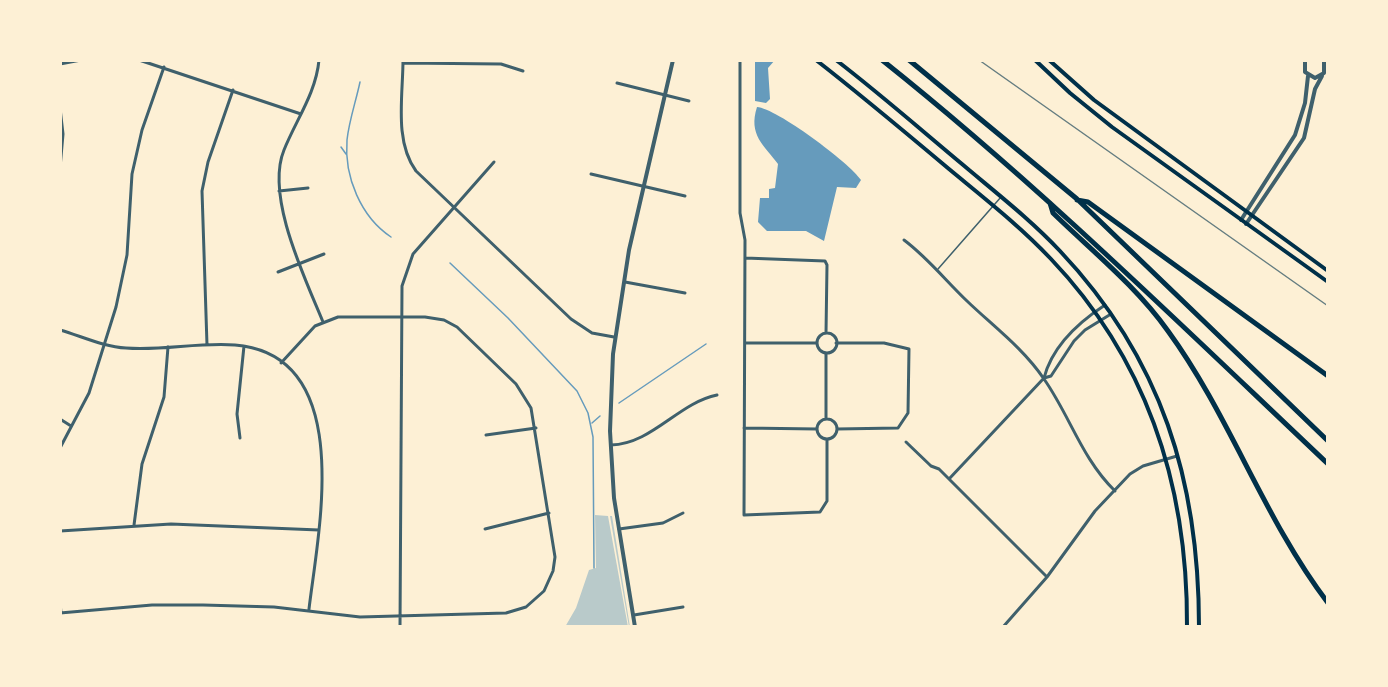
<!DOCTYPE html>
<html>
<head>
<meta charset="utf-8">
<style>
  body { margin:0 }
  #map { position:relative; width:1388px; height:687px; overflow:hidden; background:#fdf0d5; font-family:Rubik,sans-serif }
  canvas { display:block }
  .frame { position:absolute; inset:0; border:62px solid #fdf0d5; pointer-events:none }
</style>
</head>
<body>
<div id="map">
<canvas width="1388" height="687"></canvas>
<div class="frame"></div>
</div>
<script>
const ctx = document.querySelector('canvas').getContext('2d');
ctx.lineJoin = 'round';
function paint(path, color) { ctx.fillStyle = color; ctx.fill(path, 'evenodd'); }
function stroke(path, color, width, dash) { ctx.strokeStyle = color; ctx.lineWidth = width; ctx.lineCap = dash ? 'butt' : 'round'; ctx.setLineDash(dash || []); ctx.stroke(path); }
paint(new Path2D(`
  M595,515L608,516L628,627H565L576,608L589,570L596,568Z
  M610,516H612L630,627H629Z`), '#b9caca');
paint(new Path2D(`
  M755,60H775L768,68L770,99L766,103L755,101Z
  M757,107C776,108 850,163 861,180L856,188L837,187L824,241L806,231H767L758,222L760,198H769V189L775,188L778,164C764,145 748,135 757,107Z`), '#669bbc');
stroke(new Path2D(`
  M360,82C356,101 349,121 347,140C344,177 361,217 391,237
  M341,147L346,154
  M450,263L508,318L577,391L588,413L593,437L594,568
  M619,403L706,344
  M592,423L600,416`), '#669bbc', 1.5);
stroke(new Path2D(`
  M938,269L1001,197`), '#3f606c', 1.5);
stroke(new Path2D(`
  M139,60L301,114
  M319,60C316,93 296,120 284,150C265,196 305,278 323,322
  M403,60C403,96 394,141 416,171L571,319L592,333L614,337
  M740,60V213L745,240L744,515L820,512L827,501V439
  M403,63L501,64L523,71
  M60,64L81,60
  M617,83L689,101
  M60,108L63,134L60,168
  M591,174L685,196
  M279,191L308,188
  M904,240C928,258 945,280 967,301C993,326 1023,348 1044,379C1070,416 1082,459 1115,491
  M745,258L825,261L827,265L826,333
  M278,272L324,254
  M625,282L685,293
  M60,330C81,336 104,347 126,348C162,351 199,342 235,345C357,355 318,532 309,609
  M817 343a10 10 0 1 1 20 0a10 10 0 1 1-20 0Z
  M745,343H817
  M836,343H884L909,349L908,413L898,428L837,429
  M207,345L202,191L208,162L233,90
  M826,353V419
  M1044,378L1051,376L1074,341L1085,330L1111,314
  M60,419L71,426
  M817 429a10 10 0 1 1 20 0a10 10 0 1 1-20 0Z
  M744,428L817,429
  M486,435L536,428
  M240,438L237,414L244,346
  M906,442L931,466L939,469L1047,577
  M611,445C652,444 678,403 717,395
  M60,448L89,393L116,307L127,255L132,174L142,130L164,67
  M949,479L1044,378C1052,347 1079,322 1105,305
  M134,525L142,464L164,397L168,347
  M485,529L549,513
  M619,529L663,523L683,513
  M60,531L171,524L319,530
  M60,603L61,613
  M60,613L152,605H203L274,607L360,617L506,613L526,607L544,591L553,571L555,557L531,408L516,384L457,327L444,320L425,317H338L315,326L281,363
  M634,615L683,607
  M400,627L402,286L413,254L494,162
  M1003,627L1047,577L1095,511L1130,474L1143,466L1177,456`), '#3f606c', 3);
stroke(new Path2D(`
  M1305,60V72L1315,78L1324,73V60
  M1241,220L1295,135L1305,103L1308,76
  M1246,224L1304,138L1315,89L1322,76
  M635,627L614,498L610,431L613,354L629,250L673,60`), '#3f606c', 4);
stroke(new Path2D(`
  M816,60C861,95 905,132 949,169C984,198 1020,226 1051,259C1149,362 1188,487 1187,627
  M836,60C879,93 920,129 962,164C995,192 1030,219 1060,251C1162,359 1199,481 1199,627
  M1035,60L1070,93L1112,127L1328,282
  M1049,60L1094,100L1328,271`), '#003049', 4);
stroke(new Path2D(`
  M882,60C1039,185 1182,326 1328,464
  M909,60L1077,199L1328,441
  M1077,200L1088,202L1328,376
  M1050,203L1053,213C1092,251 1136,286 1168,331C1230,416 1264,519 1328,603`), '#003049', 5);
stroke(new Path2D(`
  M979,60L1328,306`), '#657d81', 1.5);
</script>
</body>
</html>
